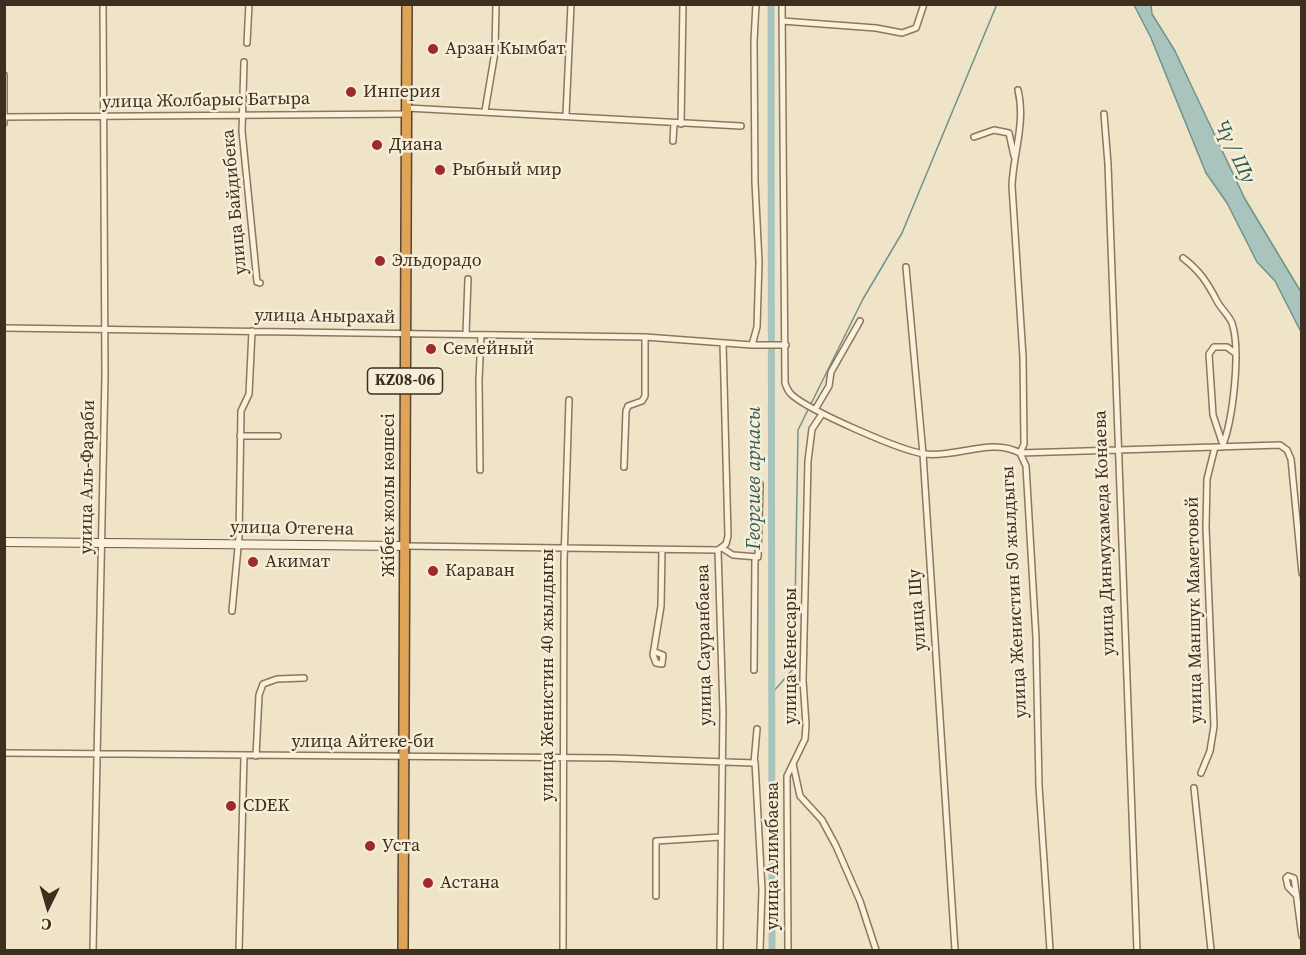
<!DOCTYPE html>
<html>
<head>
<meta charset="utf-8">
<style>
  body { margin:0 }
  #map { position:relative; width:1306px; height:955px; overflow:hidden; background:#f0e4c8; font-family:"Source Serif 4",serif }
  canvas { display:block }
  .frame { position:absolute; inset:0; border:6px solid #3d2e20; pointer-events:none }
  .north { position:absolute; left:18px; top:877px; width:60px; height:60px; -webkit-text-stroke:4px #f7eed8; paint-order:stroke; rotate:185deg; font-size:16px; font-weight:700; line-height:24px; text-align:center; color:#3d2e20 }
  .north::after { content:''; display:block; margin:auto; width:21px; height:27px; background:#3d2e20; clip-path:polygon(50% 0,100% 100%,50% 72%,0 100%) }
</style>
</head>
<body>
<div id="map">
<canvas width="1306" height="955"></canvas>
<div class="frame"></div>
<div class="north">С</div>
</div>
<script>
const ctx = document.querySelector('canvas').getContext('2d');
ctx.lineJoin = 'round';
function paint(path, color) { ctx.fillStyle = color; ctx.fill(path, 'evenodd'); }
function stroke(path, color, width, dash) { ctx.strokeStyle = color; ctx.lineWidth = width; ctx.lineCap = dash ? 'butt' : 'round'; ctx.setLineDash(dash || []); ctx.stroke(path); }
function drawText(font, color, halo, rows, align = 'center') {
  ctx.font = font + ' "Source Serif 4",serif'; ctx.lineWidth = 5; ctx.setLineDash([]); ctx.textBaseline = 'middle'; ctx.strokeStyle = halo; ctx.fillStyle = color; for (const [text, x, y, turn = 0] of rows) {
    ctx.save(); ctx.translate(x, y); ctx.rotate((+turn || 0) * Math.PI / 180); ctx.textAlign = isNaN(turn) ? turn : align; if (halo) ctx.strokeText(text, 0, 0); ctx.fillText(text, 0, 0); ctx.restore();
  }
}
const water = new Path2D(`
  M1134,5H1151L1152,14L1175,51L1245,199L1301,292V332L1275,281L1257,262L1227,203L1206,173L1151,38Z`);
paint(water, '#a9c4bc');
stroke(water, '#6f938a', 1.5);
stroke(new Path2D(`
  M772,693L794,668L798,430L863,299L902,233L997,4`), '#6f938a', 1.5);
stroke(new Path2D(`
  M771,4L772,950`), '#a9c4bc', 7);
const street = new Path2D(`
  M782,4L785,383C787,388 788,392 792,395C810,411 901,451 925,454C956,458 992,437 1020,453L1280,445L1287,450L1291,459L1302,573
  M782,21L876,28L902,33L916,28L924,4
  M247,43L249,4
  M244,62L242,131L257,282L260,283
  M4,75V123
  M1018,90C1026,123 1013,154 1012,186L1023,357L1024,444L1020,453L1026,466L1036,638L1039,786L1050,950
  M407,108L741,126
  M485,111L495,52L496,4
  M1104,114L1108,164L1137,950
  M566,115L571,4
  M4,117L407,114
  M681,124L683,4
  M974,137L994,130L1009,133L1014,156
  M673,141L674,123
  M1183,258C1200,271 1207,282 1217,301C1221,309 1228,314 1232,323C1241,350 1233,421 1222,447
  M906,267L923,454L955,950
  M4,328L645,337L752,345H786
  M466,334L468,279
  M752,345L757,327L759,262L755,182L754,41L756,4
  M816,408L829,386L831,372L860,321
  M240,436H278
  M1222,442L1213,415L1209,354L1214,347H1227L1235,353
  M624,467L626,411L628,406L642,401L645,396V337
  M480,470L479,380L481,335
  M405,546L718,550
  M722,548L733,555L758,557L760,484
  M718,550L723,712L720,950
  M718,550L726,544L728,536L723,343
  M232,611L239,537L241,411L249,394L252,331
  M655,652L663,655L662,664L656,663L653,655L661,606L662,550
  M754,670L755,558
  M4,753L613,758L754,763L757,729
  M256,756L259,695L263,684L277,679L304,678
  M755,762L762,890L760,950
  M793,764L800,796L822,820L836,846L860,901L876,950
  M1201,773L1210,751L1214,726L1206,527L1207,479L1215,447
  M1194,788L1211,950
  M1296,895L1288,887L1286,878L1288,876L1294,878C1297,897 1299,916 1302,936
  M656,896V841L721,837
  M93,950L105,376L103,4
  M239,950L244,756
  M563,950L564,561L569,400
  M788,950L787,776L805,739L806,725L803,680L808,461L812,429L822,414`);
const secondary = new Path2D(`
  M4,542L405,546`);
const highway = new Path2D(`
  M403,950L407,4`);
stroke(street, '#8d765c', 8);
stroke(secondary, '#6f573f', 10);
stroke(highway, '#5b4430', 12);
stroke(street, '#faf1dc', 5);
stroke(secondary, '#faf1dc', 8);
stroke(highway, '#e0a458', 9);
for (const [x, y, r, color] of [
  [433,49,6,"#9e2a2b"],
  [351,92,6,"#9e2a2b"],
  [377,145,6,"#9e2a2b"],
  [440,170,6,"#9e2a2b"],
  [380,261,6,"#9e2a2b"],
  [431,349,6,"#9e2a2b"],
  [253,562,6,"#9e2a2b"],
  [433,571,6,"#9e2a2b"],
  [231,806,6,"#9e2a2b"],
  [370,846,6,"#9e2a2b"],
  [428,883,6,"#9e2a2b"]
]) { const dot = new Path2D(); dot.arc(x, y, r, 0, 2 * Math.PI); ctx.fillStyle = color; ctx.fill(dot); stroke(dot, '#f7eed8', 2); }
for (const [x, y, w] of [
  [405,381,75]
]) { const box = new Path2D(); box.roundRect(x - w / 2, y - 13, w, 26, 4.5); ctx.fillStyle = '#f7eed8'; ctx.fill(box); stroke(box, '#3d2e20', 1.5); }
drawText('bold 16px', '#3d2e20', null, [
  ["KZ08-06",405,381]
]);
drawText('18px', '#3d2e20', '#f7eed8', [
  ["Арзан Кымбат",445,49],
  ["Инперия",363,92],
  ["Диана",389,145],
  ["Рыбный мир",452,170],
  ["Эльдорадо",392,261],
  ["Семейный",443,349],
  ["Акимат",265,562],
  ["Караван",445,571],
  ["CDEK",243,806],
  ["Уста",382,846],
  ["Астана",440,883]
], 'left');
drawText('18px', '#3d2e20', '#f7eed8', [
  ["улица Жолбарыс Батыра",206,101,-1],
  ["улица Байдибека",235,202,-95],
  ["улица Анырахай",325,317,1],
  ["улица Аль-Фараби",88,477,-89],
  ["Жібек жолы көшесі",389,495,-90],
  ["улица Отегена",292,529,1],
  ["улица Динмухамеда Конаева",1105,533,-92],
  ["улица Женистин 50 жылдыгы",1015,592,-93],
  ["улица Шу",918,610,-94],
  ["улица Маншук Маметовой",1195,610,-91],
  ["улица Сауранбаева",705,645,-91],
  ["улица Кенесары",791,656,-90],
  ["улица Женистин 40 жылдыгы",548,675,-90],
  ["улица Айтеке-би",363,742],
  ["улица Алимбаева",773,856,-90]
]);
drawText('italic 20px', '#2f5d5a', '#f7eed8', [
  ["Чү / Шу",1234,152,64],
  ["Георгиев арнасы",755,478,-90]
]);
</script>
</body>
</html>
